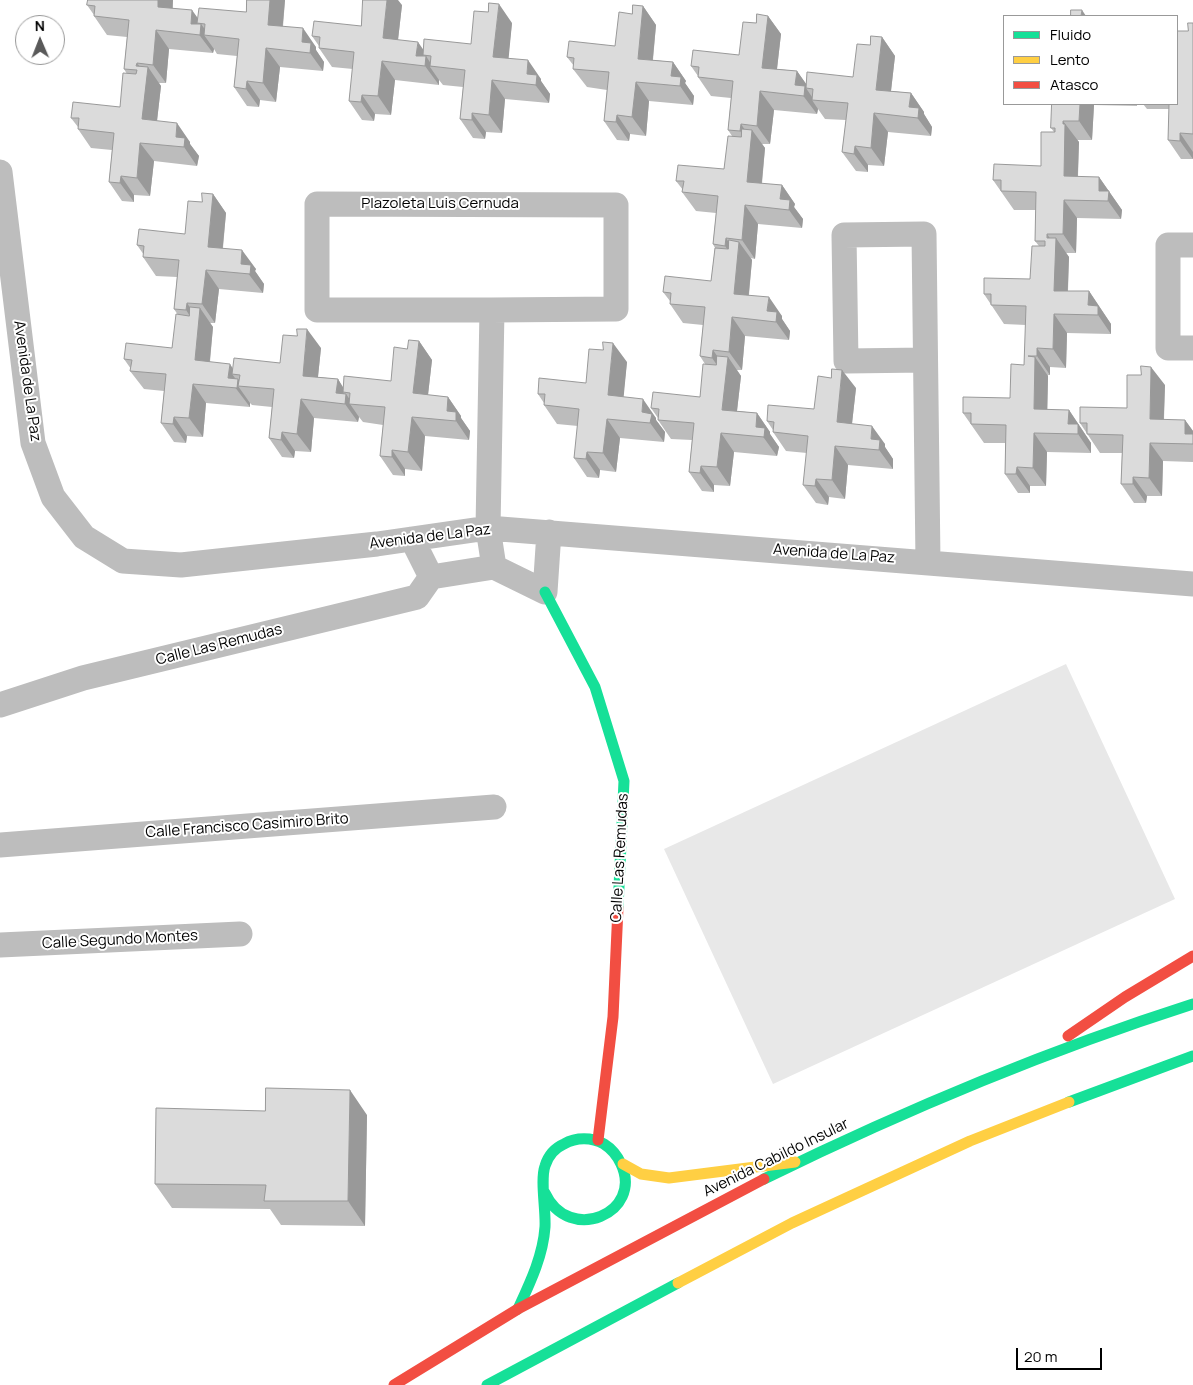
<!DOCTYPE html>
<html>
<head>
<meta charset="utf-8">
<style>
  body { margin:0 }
  #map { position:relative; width:1193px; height:1385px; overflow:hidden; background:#fff; font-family:Manrope,sans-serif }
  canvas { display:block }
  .legend { position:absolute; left:1003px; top:15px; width:175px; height:90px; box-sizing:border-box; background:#fff; border:1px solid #999; margin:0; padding:6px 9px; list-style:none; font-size:15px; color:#000 }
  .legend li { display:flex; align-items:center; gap:10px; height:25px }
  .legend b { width:25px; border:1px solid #999 }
  .north { position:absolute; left:15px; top:15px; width:50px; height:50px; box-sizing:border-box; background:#fff; border:1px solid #999; border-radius:50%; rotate:359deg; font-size:14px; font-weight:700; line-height:20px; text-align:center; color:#000 }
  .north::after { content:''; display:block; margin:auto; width:18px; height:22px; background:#595959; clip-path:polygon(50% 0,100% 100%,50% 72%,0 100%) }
  .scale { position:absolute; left:1016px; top:1348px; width:86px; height:22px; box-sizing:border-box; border:2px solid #000; border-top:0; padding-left:6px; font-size:15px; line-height:18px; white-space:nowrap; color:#000; -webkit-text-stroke:4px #fff; paint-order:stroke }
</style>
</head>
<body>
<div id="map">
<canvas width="1193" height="1385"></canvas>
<ul class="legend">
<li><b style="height:6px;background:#16e098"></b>Fluido</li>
<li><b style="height:6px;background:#ffcf43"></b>Lento</li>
<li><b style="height:6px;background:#f24e42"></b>Atasco</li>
</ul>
<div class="north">N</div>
<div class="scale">20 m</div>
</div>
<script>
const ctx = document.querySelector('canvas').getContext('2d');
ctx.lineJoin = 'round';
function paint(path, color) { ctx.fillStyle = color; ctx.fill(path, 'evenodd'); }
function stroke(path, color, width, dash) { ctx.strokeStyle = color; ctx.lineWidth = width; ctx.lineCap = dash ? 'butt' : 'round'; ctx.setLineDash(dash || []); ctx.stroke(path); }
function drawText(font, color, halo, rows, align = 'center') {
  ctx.font = font + ' Manrope,sans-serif'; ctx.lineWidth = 4; ctx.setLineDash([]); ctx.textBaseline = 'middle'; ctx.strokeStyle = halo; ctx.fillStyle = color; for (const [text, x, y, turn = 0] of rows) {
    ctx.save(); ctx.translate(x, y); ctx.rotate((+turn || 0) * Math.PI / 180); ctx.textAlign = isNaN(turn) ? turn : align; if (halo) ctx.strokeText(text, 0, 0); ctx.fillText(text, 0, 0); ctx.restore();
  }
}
paint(new Path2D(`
  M1066,664L1175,899L773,1084L664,849Z`), '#e8e8e8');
stroke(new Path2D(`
  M0,172L33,443L53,497L84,537L123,561L181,565L377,544L488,528L1193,584
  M1193,245H1168V348H1193
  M492,310H317V204L616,205V309L492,310L488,528L494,567
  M925,360L846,361L844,235L924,234L928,562
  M431,577L494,567L545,592L549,532
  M0,705L83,678L417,597L431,577L412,539
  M0,845L494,807
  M0,945L240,934`), '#bdbdbd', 25);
stroke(new Path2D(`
  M545,592L595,687L624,781L618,908
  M1069,1102L1193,1056
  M764,1179C903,1111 1046,1051 1193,1004
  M518,1309C530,1283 543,1256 545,1227C546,1210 540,1180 545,1166C548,1156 555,1148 564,1144C576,1137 592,1137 604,1144C612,1149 617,1155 621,1164C644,1213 569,1245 545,1193
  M487,1385L678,1283`), '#16e098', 11);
stroke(new Path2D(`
  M623,1164L641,1174L669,1178L795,1162
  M678,1283L792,1223L970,1141L1069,1102`), '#ffcf43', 11);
stroke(new Path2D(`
  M1068,1036L1125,997L1193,956
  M598,1140L613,1017L618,908
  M394,1385L518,1309L764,1179`), '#f24e42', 11);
paint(new Path2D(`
  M88,0H173V8L198,18L246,12L247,0H285L283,27L316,47V50L324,62L323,71L280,67L276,102L260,100L259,107L247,106L234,87L237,56L217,54L214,49L213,53L169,49L166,83H159L161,86L157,121L190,142V144L199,156L197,166L154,161L150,196L134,195V202L122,201L109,182L112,150L91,148L78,129V127L71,118L120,107L127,74L124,69L127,37L107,35L94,16V15L87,5Z
  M402,5L398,40L424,50L471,44L512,23L508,58L541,79V81L550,94L549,103L505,99L502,133L486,132L485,139L473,138L460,119L463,87L443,85L439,80V85L395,80L391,115L375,114L374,121L362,120L349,101L353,69L332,67L319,48V46L312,36L361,26Z
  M643,6L656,25L653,60L673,62L686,81L685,83L694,96L693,105L649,101L646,136L630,134L629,141L617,140L604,121L607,90L587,87L573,69L574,66L567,57L615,46L632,14Z
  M768,16L781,34L777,69L797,71L806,84L853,77L870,45L882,37L895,56L891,91L911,93L924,112V114L932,127L931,136L888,132L884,166L868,165V172L856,171L842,152L846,120L825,119L818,109L817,114L774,110L770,144H762L765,148L762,184L782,185L795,204L794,207L803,219L802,228L758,224L755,259L751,258L752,260L749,295L782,316V319L790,331L789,340L745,336L742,370H737L741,376L737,411L757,413L770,432V434L779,447L777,456L734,452L730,486L714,485V492L702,491L689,472L692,440L671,439L658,420V418L651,408L700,397L705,364L700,356L703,325L683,323L670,304V301L663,292L711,281L715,248L713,244L716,213L696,211L682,192L683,190L676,181L724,169L732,136L728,130L731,98L711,96L698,77V76L691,66L739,55L756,23Z
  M1193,23V159H1181L1168,140L1169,109H1147L1143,104H1177L1188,31Z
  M1052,104H1137V106L1094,105L1092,140H1077L1079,142L1078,177H1099L1122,210L1121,219L1077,218L1076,253H1066L1069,257L1068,291H1089L1111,324V334L1067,333L1066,368L1050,367V375H1048V376L1047,410H1069L1091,443V453L1047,452L1046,486H1030V493H1018L1005,474V443H984L963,413L1010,398L1024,365L1026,325L1004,324L984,294L1030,279L1039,246L1035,241L1036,210H1014L993,180L1041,166L1054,132L1051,128Z
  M213,194L226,213L223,248L256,269L255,271L264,284L263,293L219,289L215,323H210L213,327L210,362L233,369L280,363L321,348L318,377L338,379L343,388L391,381L407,349L419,341L432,360L428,395L448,397L461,416V418L470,431L469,440L425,436L422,471L405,469V476L393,475L380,456L383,425L363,422L359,417L358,422L314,418L311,452L295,451L294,458L282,457L269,438L272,407L252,405L250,403V407L206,403L203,437L187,436L186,443L174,442L161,423L164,391L144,389L130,371L131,369L124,359L172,348L178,315L174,309L177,277L156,276L143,257L144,255L137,245L185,234L202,202Z
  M627,362L623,397L656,418V420L665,432L664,442L620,438L616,472L600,470L599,478L587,477L574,458L578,426L557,424L544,405V403L538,394L586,383Z
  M1165,385L1164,420H1185L1193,431V462L1163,461L1162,496H1147L1146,503H1134L1121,484L1122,453H1100L1080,423L1127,408Z
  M856,388L852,424L885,444V447L893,459V469L848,465L845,499L829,497L828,505L816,503L803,485L807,453L786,451L773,432V430L767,421L814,409Z
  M367,1115L365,1226L281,1225L270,1209L172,1208L155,1184Z`), '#bcbcbc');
paint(new Path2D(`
  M158,0H173L171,25L158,7Z
  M270,0H285L281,44L268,25Z
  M387,0H398L402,5L396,57L383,38Z
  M499,4L512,23L507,75L493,57Z
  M643,6L656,25L651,78L638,59Z
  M192,10L202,24L197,23L201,28V24L209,35H204L214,49L213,53L191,24Z
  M1082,10L1086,16H1081Z
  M768,16L781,34L775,86L762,68Z
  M303,28L316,47V50L324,62L323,71L310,53L302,42Z
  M156,30L169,49L166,83L153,65Z
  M882,37L895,56L889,108L876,90Z
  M418,42L427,55H423L426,59V56L433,67L430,66V67L439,80V85L425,66L416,56Z
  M266,48L280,67L276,102L263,83Z
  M528,60L541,79V81L550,94L549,103L527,74Z
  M382,61L395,80L391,115L378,96Z
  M673,62L686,81L685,83L694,96L693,105L680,86L671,76Z
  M137,63L147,77L148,67L161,86L155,138L142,119Z
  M797,71L809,88H806L814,100H812L818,109L817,114L795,85Z
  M492,80L505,99L502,133L489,115Z
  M247,81L260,100L259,107L246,89Z
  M636,82L649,101L646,136L632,117Z
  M760,91L774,110L770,144L757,126Z
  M911,93L924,112V114L932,127L931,136L909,107Z
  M362,95L375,114L374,121L361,102Z
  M1080,104H1092L1094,105L1092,140L1079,121Z
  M472,113L486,132L485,139L472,120Z
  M874,113L888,132L884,166L871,148Z
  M617,115L630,134L629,141L616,122Z
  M1063,121L1079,142L1077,195L1064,176Z
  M177,123L190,142V144L199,156L197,166L184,147L176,137Z
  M741,124L751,139L752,130L765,148L760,201L747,182L750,146L740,131Z
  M1180,133L1193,152V159L1180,141Z
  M140,143L154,161L150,196L137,178Z
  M855,146L868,165V172L854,154Z
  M121,176L134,195V202L120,183Z
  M1099,177L1122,210L1121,219L1108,201L1099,191Z
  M782,185L795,204L794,207L803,219L802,228L789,210L780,199Z
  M213,194L226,213L221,265L208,247Z
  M1064,200L1077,218L1076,253L1063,234Z
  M745,205L758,224L755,259L742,240Z
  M1047,234L1055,246L1056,238L1069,257L1067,309L1054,291Z
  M726,238L738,256L739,242L752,260L747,312L734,294L737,263L725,246Z
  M242,250L256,269L255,271L264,284L263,293L241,264Z
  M206,270L219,289L215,323L202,304Z
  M1089,291L1111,324V334L1098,315L1088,305Z
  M769,297L782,316V319L790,331L789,340L776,322L767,311Z
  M187,303L199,321L200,308L213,327L208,379L195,360L198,328L186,310Z
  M1054,314L1067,333L1066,368L1053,349Z
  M732,317L745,336L742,370L729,352Z
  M307,329L321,348L316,395L303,376Z
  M419,341L432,360L426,412L413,393Z
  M613,343L627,362L622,414L608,395Z
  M1037,348L1050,367V375L1037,356Z
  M713,350L726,369L725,376L712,358Z
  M728,357L741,376L735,428L722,410Z
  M1035,357L1048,376L1047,428L1034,409Z
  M230,364L237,375L232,374L238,382V379L243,386H238L250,403V407L228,378Z
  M1151,367L1165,385L1163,438L1150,419Z
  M842,370L856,388L850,441L837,422Z
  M338,379L346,392H343L346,396V394L353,404H350L359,417L358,422L345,404L336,393Z
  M193,384L206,403L203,437L189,418Z
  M448,397L461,416V418L470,431L469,440L456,421L447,411Z
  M301,399L314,418L311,452L297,434Z
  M643,399L656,418V420L665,432L664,442L642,412Z
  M1069,410L1091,443V453L1078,434L1068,424Z
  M757,413L770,432V434L779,447L777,456L756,427Z
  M174,417L187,436L186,443L173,424Z
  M412,417L425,436L422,471L408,452Z
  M607,419L620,438L616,472L603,453Z
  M1185,420L1193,431V444L1185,434Z
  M872,426L885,444V447L893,459V469L871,439Z
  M282,432L295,451L294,458L281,440Z
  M721,433L734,452L730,486L717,467Z
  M1034,433L1047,452L1046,486L1033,468Z
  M1150,443L1163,461L1162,496L1149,478Z
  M835,446L848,465L845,499L832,480Z
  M392,450L405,469V476L392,457Z
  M587,452L600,470L599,478L586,459Z
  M701,466L714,485V492L700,473Z
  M1017,467L1030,486V493L1016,474Z
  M1133,477L1147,496L1146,503L1133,484Z
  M816,479L829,497L828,505L815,486Z
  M350,1090L367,1115L365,1226L348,1201Z`), '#999');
const building = new Path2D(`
  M88,0H158V7L192,10L191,24H201L200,35L156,30L153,65L137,63L136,66L148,67L142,119L177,123L176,137L185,138L184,147L140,143L137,178L121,176L120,183L109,182L114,133L78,129L79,118H71L73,102L120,107L123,73L136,74L137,70L124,69L129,20L94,16L95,6L87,5Z
  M247,0H270L268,25L303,28L302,42L311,43L310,53L266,48L263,83L247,81L246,89L234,87L239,39L204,35L205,24L197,23L199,8L246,12Z
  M363,0H387L383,38L418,42L416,56H426L425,66L382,61L378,96L362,95L361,102L349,101L354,52L319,48L320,37L312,36L314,21L361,26Z
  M489,3L499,4L493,57L528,60L527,74L537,75L536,85L492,80L489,115L472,113V120L460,119L465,70L430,66L431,56L423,55L424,39L471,44L474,11L488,12Z
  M633,5L643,6L638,59L673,62L671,76L681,77L680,86L636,82L632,117L617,115L616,122L604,121L609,72L573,69L574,58L567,57L569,41L615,46L619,12L632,14Z
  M1071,10H1082L1081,16H1071Z
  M757,14L768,16L762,68L797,71L795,85L805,86L804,96L760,91L757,126L741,124L740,131L728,130L733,81L698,77L699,67L691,66L693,50L739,55L743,22L756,23Z
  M1188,23H1193V134L1180,133V141L1168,140L1169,104H1177V31H1188Z
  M871,36L882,37L876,90L911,93L909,107L919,108L918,118L874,113L871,148L855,146L854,154L842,152L848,103L812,100L813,89L806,88L807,72L853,77L857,44L870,45Z
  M1052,104H1080L1079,121H1063V124H1065L1064,176L1099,177V191H1109L1108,201L1064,200L1063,234H1047V238H1056L1054,291H1089L1088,305L1098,306V315L1054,314L1053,349L1037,348V356H1028L1035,357L1034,409L1069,410L1068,424H1078V434L1034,433L1033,468L1017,467L1016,474H1005L1006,425L971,424V413H963V397L1010,398L1011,364L1024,365L1026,306L991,305V294H984V278L1030,279L1032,246H1045V241H1035L1036,192L1001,191V180H993L994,164L1041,166V132H1055V128H1051Z
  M742,129L752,130L747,182L782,185L780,199L790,200L789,210L745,205L742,240L726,238L725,246L713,244L718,196L682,192L684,181H676L678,165L724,169L728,136L741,137Z
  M202,193L213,194L208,247L242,250L241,264L251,265L250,274L206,270L202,304L187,303L186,310L174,309L179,260L143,257L144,246L137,245L139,229L185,234L188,201L202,202Z
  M729,240L739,242L734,294L769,297L767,311L777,312L776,322L732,317L729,352L713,350L712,358L700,356L705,307L670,304L671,293L663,292L665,276L711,281L715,248L728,249Z
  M190,307L200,308L195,360L230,364L228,378L238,379L237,388L193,384L189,418L174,417L173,424L161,423L166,374L130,371L132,360L124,359L126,343L172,348L176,314L189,316Z
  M297,329H307L303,376L338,379L336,393L346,394L345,404L301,399L297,434L282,432L281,440L269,438L274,389L238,386L240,375L232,374L234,358L280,363L283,335L297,336Z
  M409,340L419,341L413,393L448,397L447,411L456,412V421L412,417L408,452L392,450V457L380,456L385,407L349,404L350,393L343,392L344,376L391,381L394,347L407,349Z
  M603,342L613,343L608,395L643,399L642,412L652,414L650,423L607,419L603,453L587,452L586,459L574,458L579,409L544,405L545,394H538L539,378L586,383L589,349L603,350Z
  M717,356L728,357L722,410L757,413L756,427L765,428L764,437L721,433L717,467L701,466L700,473L689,472L694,423L658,420L659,409L651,408L653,392L700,397L703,364L716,365Z
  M1141,366L1151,367L1150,419L1185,420V434H1193V444L1150,443L1149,478L1133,477V484H1121L1123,435L1087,434V423H1080V407L1127,408V375H1141Z
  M832,369L842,370L837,422L872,426L871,439L880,440L879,450L835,446L832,480L816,479L815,486L803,485L808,436L773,432L774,422L767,421L768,405L814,409L818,376L831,378Z
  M266,1088L350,1090L348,1201H264L266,1185L155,1184L156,1108L265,1111Z`);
paint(building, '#dbdbdb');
stroke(building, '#999', 1);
drawText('15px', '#000', '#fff', [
  ["Plazoleta Luis Cernuda",440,204],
  ["Avenida de La Paz",27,381,82],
  ["Avenida de La Paz",430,537,-7],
  ["Avenida de La Paz",834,554,4],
  ["Calle Las Remudas",219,645,-14],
  ["Calle Francisco Casimiro Brito",247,826,-4],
  ["Calle Las Remudas",620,858,-87],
  ["Calle Segundo Montes",120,940,-3],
  ["Avenida Cabildo Insular",776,1158,-26]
]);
</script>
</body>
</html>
